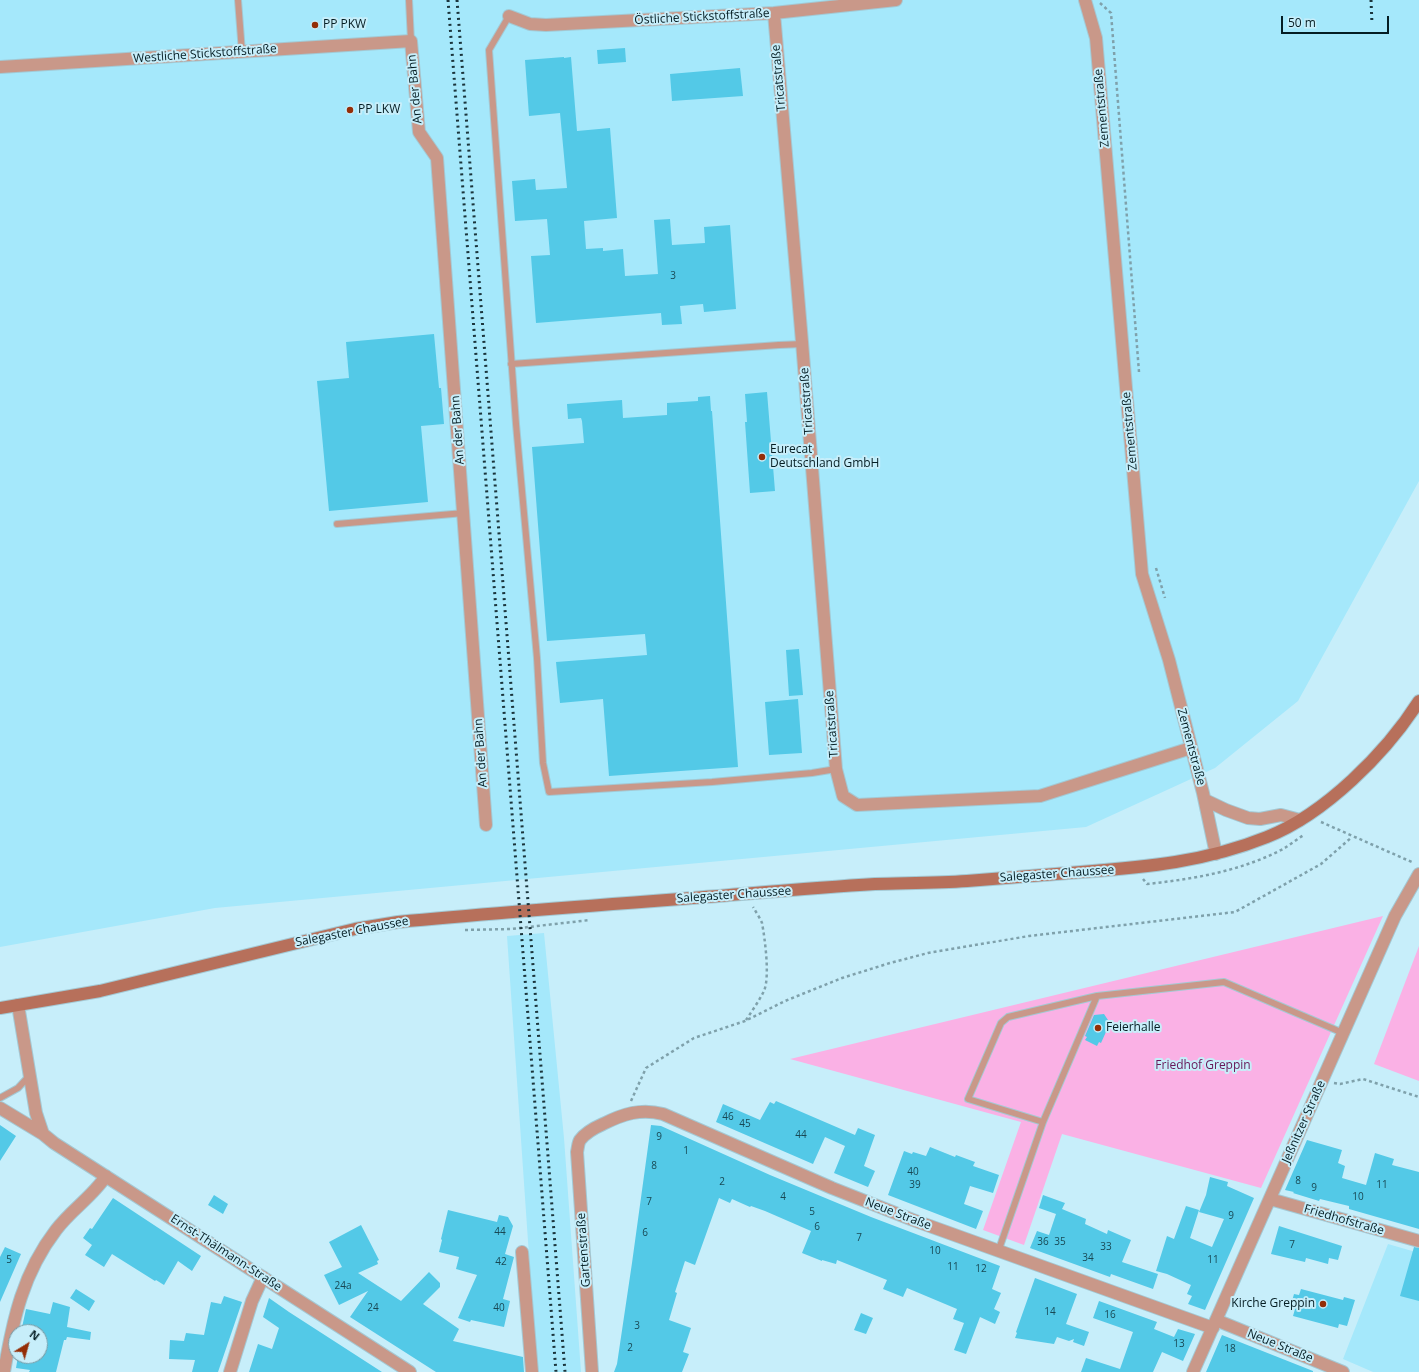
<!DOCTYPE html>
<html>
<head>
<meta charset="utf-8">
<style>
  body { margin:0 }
  #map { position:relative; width:1419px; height:1372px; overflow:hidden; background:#c7eefa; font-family:"Open Sans",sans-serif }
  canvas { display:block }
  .north { position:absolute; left:8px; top:1324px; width:40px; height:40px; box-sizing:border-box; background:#c7eefa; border:1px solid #799aa4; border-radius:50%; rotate:37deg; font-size:11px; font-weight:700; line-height:16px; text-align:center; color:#051d23 }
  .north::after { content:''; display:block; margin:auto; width:14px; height:18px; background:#942e07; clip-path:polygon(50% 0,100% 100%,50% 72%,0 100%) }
  .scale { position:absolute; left:1281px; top:16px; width:108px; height:18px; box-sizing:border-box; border:2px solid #051d23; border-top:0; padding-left:5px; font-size:12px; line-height:14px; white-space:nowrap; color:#051d23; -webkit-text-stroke:3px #c7eefa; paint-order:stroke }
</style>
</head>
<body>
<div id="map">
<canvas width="1419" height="1372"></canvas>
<div class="north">N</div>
<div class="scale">50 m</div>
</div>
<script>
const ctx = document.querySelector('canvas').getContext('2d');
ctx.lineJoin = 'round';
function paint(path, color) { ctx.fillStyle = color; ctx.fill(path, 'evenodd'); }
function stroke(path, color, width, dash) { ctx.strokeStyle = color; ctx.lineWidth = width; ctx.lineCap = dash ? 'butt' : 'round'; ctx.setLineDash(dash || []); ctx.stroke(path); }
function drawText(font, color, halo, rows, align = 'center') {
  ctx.font = font + ' "Open Sans",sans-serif'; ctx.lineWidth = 4; ctx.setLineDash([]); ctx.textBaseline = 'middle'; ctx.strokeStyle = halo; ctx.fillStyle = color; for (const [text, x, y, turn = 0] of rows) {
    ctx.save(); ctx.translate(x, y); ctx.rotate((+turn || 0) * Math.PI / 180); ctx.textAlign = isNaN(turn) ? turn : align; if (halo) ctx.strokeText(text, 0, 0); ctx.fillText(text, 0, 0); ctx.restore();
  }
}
paint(new Path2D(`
  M0,0H1419V481L1298,701L1215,768L1086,827L215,908L0,947Z
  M544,933L564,1138L581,1372H537L507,936Z
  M1388,1244L1419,1253V1372H1373L1343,1359Z`), '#a5e8fb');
paint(new Path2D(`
  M1383,916L1261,1188L1062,1134L1024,1245L983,1230L1021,1122L790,1059Z
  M1419,946V1081L1374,1064Z`), '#fab1e5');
paint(new Path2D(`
  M625,48L626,62L598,64L597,50Z
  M564,57V58L571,57L577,131L610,128L617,218L584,221L586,249L603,248V251L623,249L625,276L658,274L654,220L670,219L672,245L705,243L704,227L730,225L736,309L704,312L703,304L680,306L682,324L662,325L661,313L536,323L531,256L550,255L547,219L515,221L512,181L535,179L536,190L567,188L560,113L529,116L525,60Z
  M740,68L743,96L672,101L670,74Z
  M434,334L439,388H441L444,424L421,426L428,502L329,511L317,381L349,378L346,342Z
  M767,392L775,491L750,493L745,422H747L745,394Z
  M710,396L711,411H712L738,767L609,776L603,699L560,703L556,662L647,655L645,634L547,641L532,447L584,443L582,421L581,418L568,419L567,404L622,400L623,418L667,415V403L698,401V397Z
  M799,649L803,695L789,696L786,650Z
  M798,699L802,753L769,755L765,702Z
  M1104,1014L1110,1023L1101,1043L1099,1042L1097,1046L1085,1040L1087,1037L1085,1036L1094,1015Z
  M776,1101L855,1135L858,1128L875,1135L864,1166L875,1171L868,1187L834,1173L845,1146L825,1137L813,1164L716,1122L723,1104L760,1120L770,1102L774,1104Z
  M0,1125L16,1136L0,1161Z
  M651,1125L661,1126L770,1175L871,1217L1000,1266L992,1289L1001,1293L994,1309L1000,1312L995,1324L980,1317L966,1354L954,1350L964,1323L953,1319L957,1309L907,1288L903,1297L883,1289L887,1280L837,1260L836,1264L822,1260V1261L802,1253L811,1231L765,1211L751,1206L750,1207L732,1199L730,1203L719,1198L695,1265L685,1261L675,1292L677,1293L669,1320L691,1328L683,1352L689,1354L682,1372H614L617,1364L632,1263Z
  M1307,1140L1342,1150L1338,1163L1345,1166L1342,1178L1366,1185L1375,1153L1394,1159L1392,1165L1419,1172V1229L1349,1209V1206L1320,1199L1319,1201L1293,1193L1294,1192L1285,1190Z
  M930,1147L955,1157L956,1155L975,1162L973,1166L999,1175L993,1193L970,1186L964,1204L983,1211L976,1229L888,1195L904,1151L912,1154L913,1152L926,1156Z
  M1210,1177L1228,1182L1227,1186L1254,1198L1205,1310L1188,1304L1192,1296L1187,1294L1191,1285L1167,1274L1156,1271L1167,1236L1174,1239L1186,1206L1199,1210L1190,1238L1212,1247L1224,1219L1199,1212L1206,1195Z
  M214,1195L228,1204L223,1214L208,1205Z
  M1043,1195L1065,1203L1062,1209L1086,1219L1085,1224L1107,1234L1108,1230L1131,1240L1122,1262L1158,1274L1153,1289L1111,1274L1110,1277L1030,1248L1037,1231L1049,1235L1056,1214L1039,1208Z
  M113,1198L201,1256L192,1271L178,1261L164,1285L156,1280L155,1281L112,1254L104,1267L85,1255L92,1245L83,1238L90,1228L92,1229Z
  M448,1210L497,1222L499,1215L508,1217L513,1226L505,1254L514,1257L503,1299L510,1301L504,1327L471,1320L470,1322L458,1318L477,1275L456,1269L459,1257L439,1252L442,1240L441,1239Z
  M361,1225L379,1260L377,1261L378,1264L358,1273L401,1301L429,1272L440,1283V1287L423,1304L459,1329L453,1341L523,1357L524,1372H436L350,1317L368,1291L339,1305L324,1275L342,1267L329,1242Z
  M1279,1226L1342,1246L1338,1260L1329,1258L1328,1264L1306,1258L1305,1262L1271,1254Z
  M5,1247L21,1254L0,1302V1257Z
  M1414,1247L1419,1248V1301L1400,1296Z
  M1035,1278L1077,1294L1066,1324L1089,1332L1084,1346L1073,1342L1074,1339L1069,1341L1057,1337L1054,1344L1015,1338L1017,1333L1016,1332Z
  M76,1289L95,1301L89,1311L70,1298Z
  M1301,1289L1343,1300L1344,1297L1355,1300L1347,1326L1339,1324L1338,1328L1293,1316L1295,1309L1290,1308L1294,1294L1299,1295Z
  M224,1296L242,1302L218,1372H192L195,1360L169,1359L170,1340L184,1341L186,1333L204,1335L211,1302L221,1304Z
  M269,1298L289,1312L382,1372H249L258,1344L272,1349L279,1328L263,1317Z
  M1099,1301L1157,1322L1154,1329L1174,1337L1178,1329L1195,1334L1183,1361L1162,1352L1153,1372H1081L1086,1358L1120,1369L1133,1332L1093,1318Z
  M53,1302L70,1307L67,1327L91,1332L90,1340L67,1337L66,1340H64L56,1372H29L30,1370L16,1368L18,1356H27L40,1359V1332H21L26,1309L50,1314Z
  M861,1313L873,1318L866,1334L854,1330Z
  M1222,1335L1313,1371V1372H1206Z`), '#53c9e7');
const lane = new Path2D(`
  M238,0L242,52
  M409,0L411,41
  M509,16L489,50L516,424L537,658L543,763L549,792L712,782L812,773L836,769
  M511,364L779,345L803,344
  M337,524L464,513
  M0,1098L18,1088L30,1075
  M1043,1122L968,1099L1001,1023L1008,1017L1097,996
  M998,1252L1043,1122L1097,996L1224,982L1343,1033`);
const street = new Path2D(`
  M1085,0L1096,38L1142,574L1169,660L1203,793L1216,854
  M774,13L802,342L836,769L843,796L857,805L1040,796L1191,748
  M509,16L530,24L546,25L774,13L896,0
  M0,67L411,41L419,132L437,158L486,825
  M1205,800L1226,810L1248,818L1260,819L1281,815L1300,820
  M18,1005L36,1113L43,1134
  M0,1108L43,1134L54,1143L410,1372
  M1270,1199L1419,1241
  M522,1252L532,1372
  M1216,1320L1343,1372
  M4,1372C13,1319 23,1273 56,1230C71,1210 93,1196 106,1176
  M230,1372L252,1301L263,1277
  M592,1372L577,1152C578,1148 578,1143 580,1140C586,1132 594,1128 603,1124C623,1114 641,1108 663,1114L832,1188L913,1220L1213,1328
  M1193,1372L1395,916L1419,874`);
const secondary = new Path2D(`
  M0,1008L100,991L305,941L355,929L398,922C492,913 586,906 680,899C745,894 810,888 875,884C906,883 937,883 967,881C1005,878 1043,875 1081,872C1147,867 1205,862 1267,837C1325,814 1386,753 1419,701`);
stroke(lane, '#a4c8d3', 8);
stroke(street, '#a4c8d3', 14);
stroke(secondary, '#a4c8d3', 14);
stroke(new Path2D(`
  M1100,3L1111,13L1139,372
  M1156,568L1165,598
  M1321,822L1414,863
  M1143,879L1147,884C1194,879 1241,871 1283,849C1290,845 1297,839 1304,835
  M465,930L511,929L590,920
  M746,1020C752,1011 759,1001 764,991C770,977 765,939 762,923C760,918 756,912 753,907
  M1334,1083L1340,1084L1363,1079L1419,1097
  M631,1101L646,1068L694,1038L745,1021L785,1001L842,978L890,963L928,953L1029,936L1235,912L1321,864L1352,837`), '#7fa1ab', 2.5, [3, 3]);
stroke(lane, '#c99889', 6);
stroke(street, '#c99889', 12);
stroke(secondary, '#b7705b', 12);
stroke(new Path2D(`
  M448,0L556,1372
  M457,0L565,1372
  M1371,0L1372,24`), '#1a343b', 3, [2, 4]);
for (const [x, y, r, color] of [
  [315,25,4,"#942e07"],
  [350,110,4,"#942e07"],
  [762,457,4,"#942e07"],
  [1098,1028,4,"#942e07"],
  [1323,1304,4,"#942e07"]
]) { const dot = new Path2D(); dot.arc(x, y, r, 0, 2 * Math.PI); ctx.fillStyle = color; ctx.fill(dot); stroke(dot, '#c7eefa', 1.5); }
drawText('10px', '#184854', null, [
  ["3",673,276],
  ["46",728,1117],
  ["45",745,1124],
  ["44",801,1135],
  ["9",659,1137],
  ["1",686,1151],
  ["8",654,1166],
  ["40",913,1172],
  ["8",1298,1181],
  ["2",722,1182],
  ["39",915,1185],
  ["11",1382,1185],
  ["9",1314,1188],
  ["4",783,1197],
  ["10",1358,1197],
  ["7",649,1202],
  ["5",812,1212],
  ["9",1231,1216],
  ["6",817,1227],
  ["44",500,1232],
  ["6",645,1233],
  ["7",859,1238],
  ["36",1043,1242],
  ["35",1060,1242],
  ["7",1292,1245],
  ["33",1106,1247],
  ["10",935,1251],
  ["34",1088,1258],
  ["5",9,1260],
  ["11",1213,1260],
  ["42",501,1262],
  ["11",953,1267],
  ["12",981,1269],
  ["24a",343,1286],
  ["24",373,1308],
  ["40",499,1308],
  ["14",1050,1312],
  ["16",1110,1315],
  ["3",637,1326],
  ["13",1179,1344],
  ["2",630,1348],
  ["18",1230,1349]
]);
drawText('12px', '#051d23', '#c7eefa', [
  ["Östliche Stickstoffstraße",702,17,-3],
  ["Westliche Stickstoffstraße",205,54,-4],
  ["Tricatstraße",779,78,-95],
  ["An der Bahn",415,89,-95],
  ["Zementstraße",1102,108,-95],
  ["Tricatstraße",807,401,-94],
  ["An der Bahn",458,430,-94],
  ["Zementstraße",1130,431,-95],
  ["Tricatstraße",832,724,-94],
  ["Zementstraße",1191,747,75],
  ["An der Bahn",481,753,-94],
  ["Salegaster Chaussee",1057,874,-4],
  ["Salegaster Chaussee",734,895,-4],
  ["Salegaster Chaussee",352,932,-11],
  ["Jeßnitzer Straße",1304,1122,-66],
  ["Neue Straße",898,1214,21],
  ["Friedhofstraße",1344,1220,16],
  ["Gartenstraße",584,1250,-94],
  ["Ernst-Thälmann-Straße",226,1253,33],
  ["Neue Straße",1280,1346,22]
]);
drawText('12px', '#051d23', '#c7eefa', [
  ["PP PKW",323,25],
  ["PP LKW",358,110],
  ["Eurecat",770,450],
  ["Deutschland GmbH",770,464],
  ["Feierhalle",1106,1028],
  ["Kirche Greppin",1315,1304,"right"]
], 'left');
drawText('12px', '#681657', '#c7eefa', [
  ["Friedhof Greppin",1203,1066]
]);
</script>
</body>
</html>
